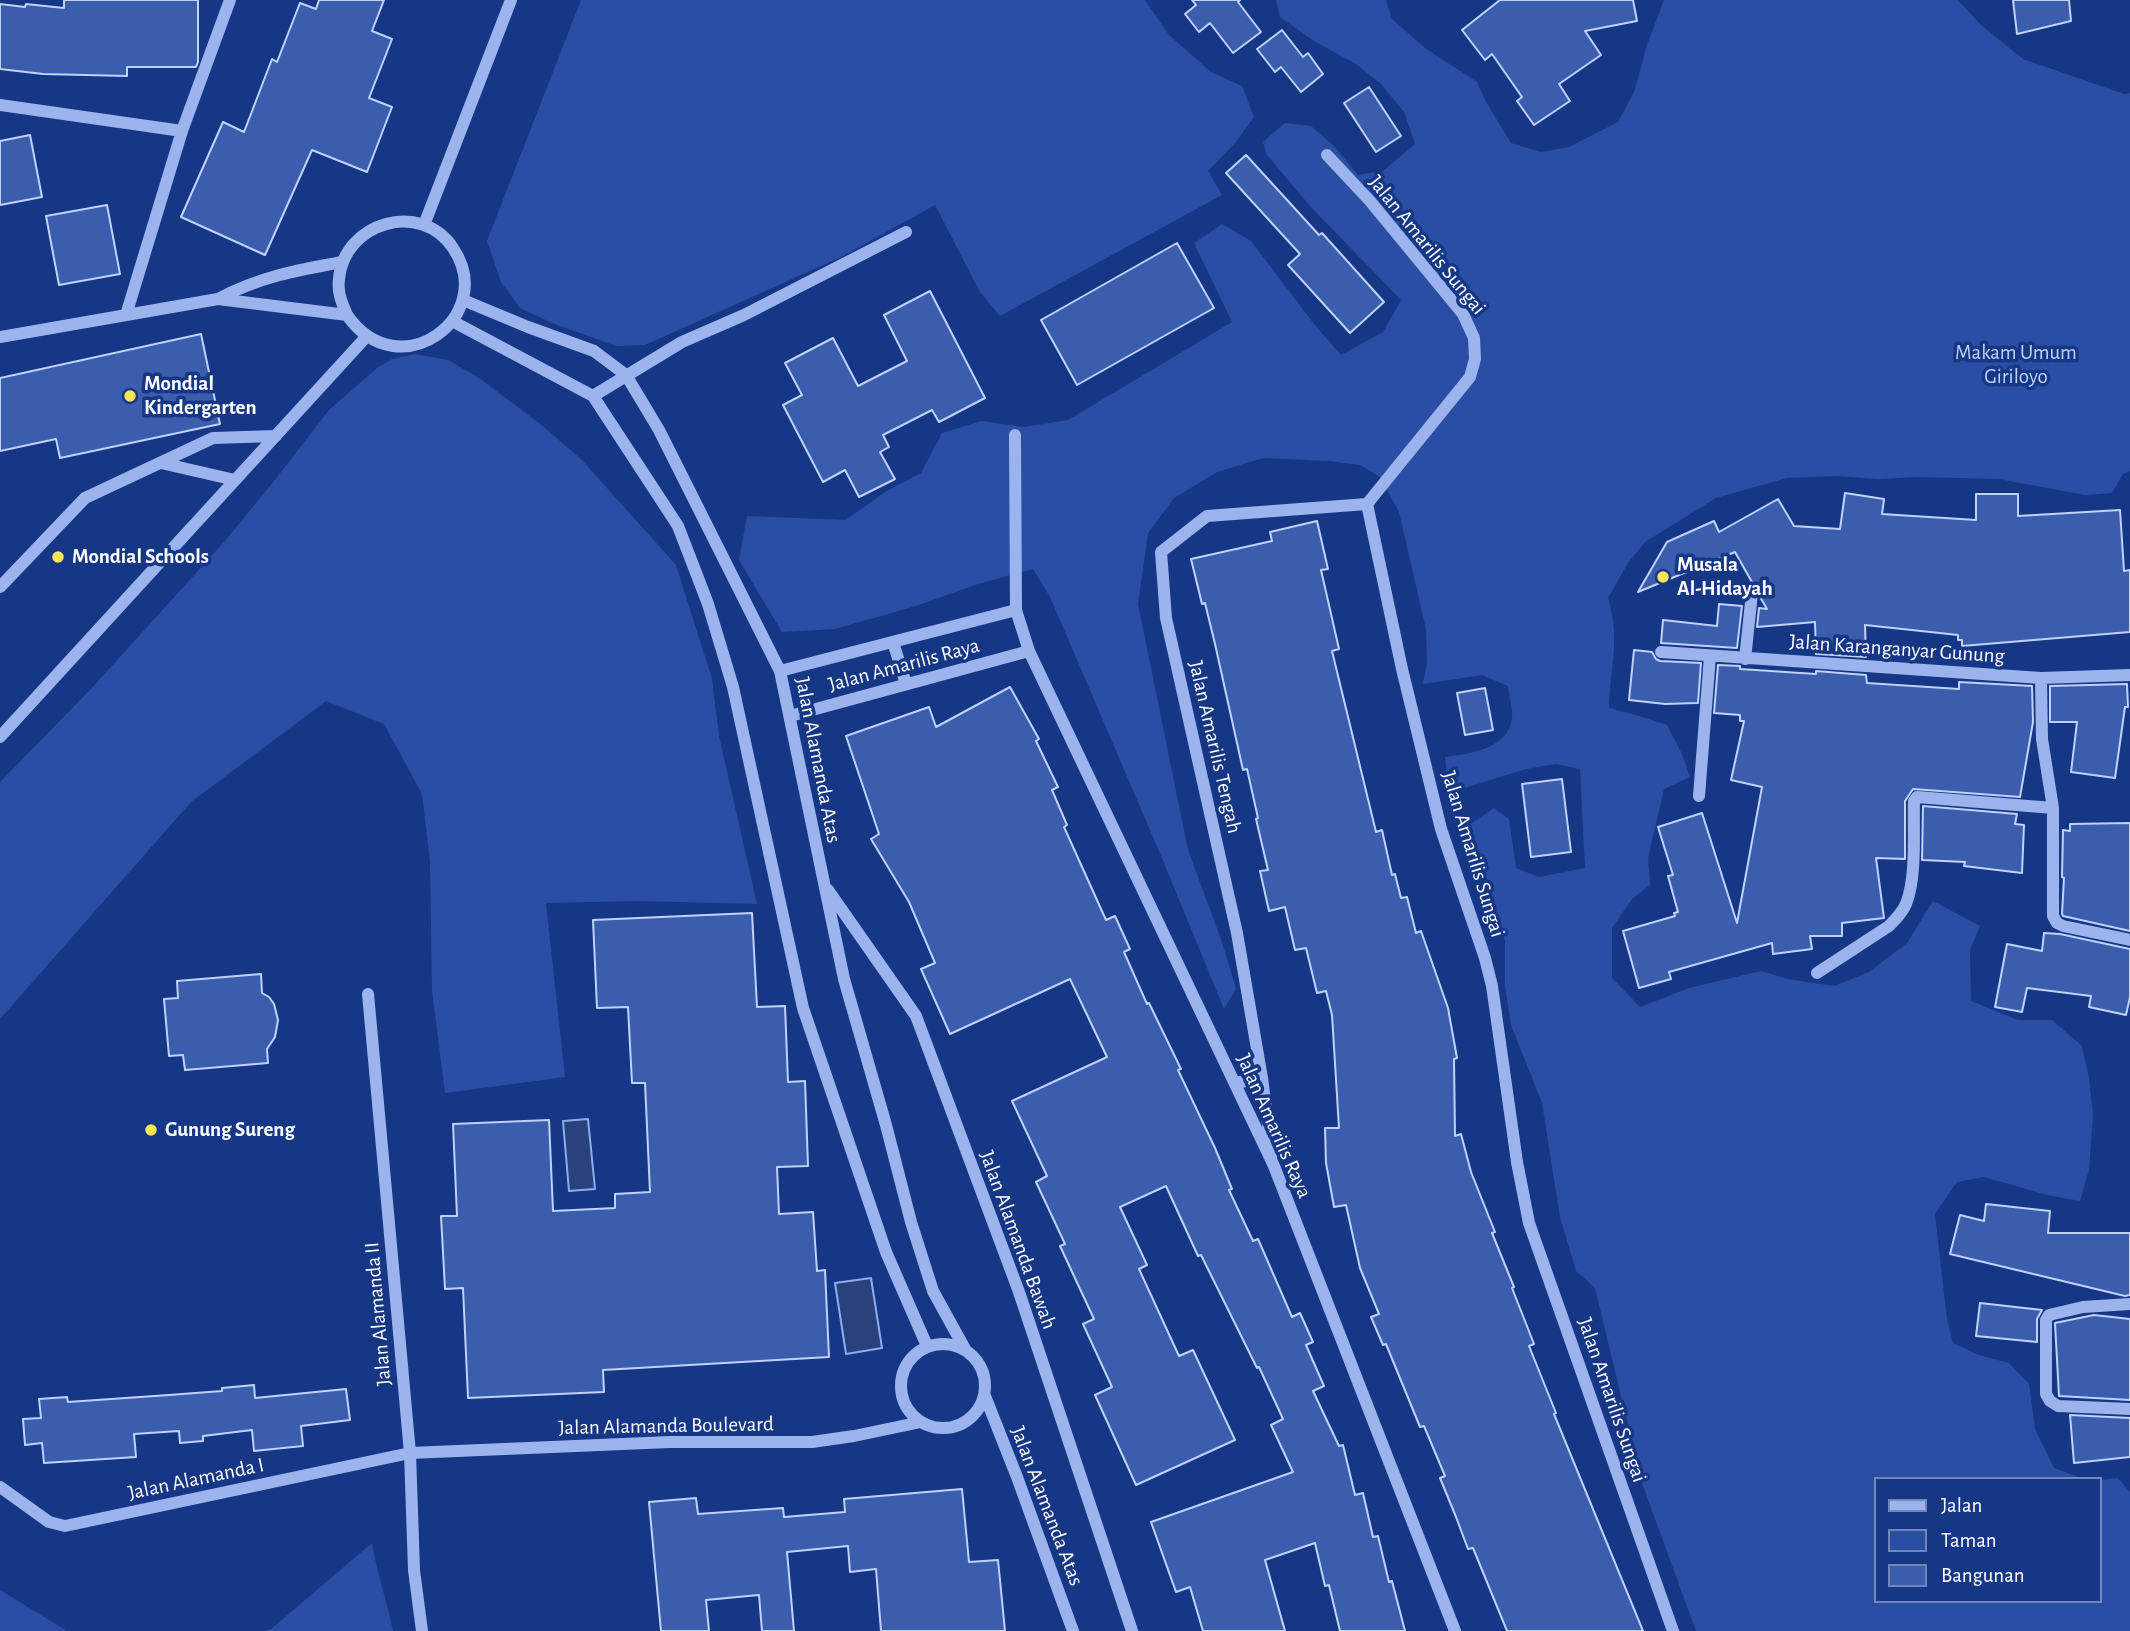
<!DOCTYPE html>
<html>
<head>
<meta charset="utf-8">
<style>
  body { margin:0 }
  #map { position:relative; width:2130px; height:1631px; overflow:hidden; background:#163785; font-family:"Alegreya Sans",sans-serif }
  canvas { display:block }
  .legend { position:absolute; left:1874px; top:1477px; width:228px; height:126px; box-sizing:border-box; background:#163785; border:2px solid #7387b6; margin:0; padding:9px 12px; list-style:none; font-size:21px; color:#fff }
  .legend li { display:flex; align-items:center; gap:14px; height:35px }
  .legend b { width:35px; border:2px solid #7387b6 }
</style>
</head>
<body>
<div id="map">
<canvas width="2130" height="1631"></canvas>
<ul class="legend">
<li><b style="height:9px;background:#9bb4ed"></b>Jalan</li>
<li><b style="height:19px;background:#294ea4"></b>Taman</li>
<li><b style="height:19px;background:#3b5dad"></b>Bangunan</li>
</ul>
</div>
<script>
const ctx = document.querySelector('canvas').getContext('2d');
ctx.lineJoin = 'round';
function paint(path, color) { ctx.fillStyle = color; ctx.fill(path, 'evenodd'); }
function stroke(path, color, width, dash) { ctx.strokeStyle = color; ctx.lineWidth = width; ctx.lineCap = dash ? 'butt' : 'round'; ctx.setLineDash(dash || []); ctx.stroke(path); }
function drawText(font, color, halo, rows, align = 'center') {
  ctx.font = font + ' "Alegreya Sans",sans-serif'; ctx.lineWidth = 7; ctx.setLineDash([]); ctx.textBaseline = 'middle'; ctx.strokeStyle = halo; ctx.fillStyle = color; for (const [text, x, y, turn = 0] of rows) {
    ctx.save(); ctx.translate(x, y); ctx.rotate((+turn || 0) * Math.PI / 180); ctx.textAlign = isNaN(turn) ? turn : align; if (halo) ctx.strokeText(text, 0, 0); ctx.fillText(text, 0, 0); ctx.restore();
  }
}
paint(new Path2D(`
  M581,0H1145L1169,35L1211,72L1242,86L1254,117L1236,142L1208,171L1222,195L1000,316L980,292L935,205L841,257L645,345L616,346L552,323L520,308L501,282L487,241Z
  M1276,0H1386L1392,19L1425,48L1477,82L1486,102L1511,143L1541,152L1569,147L1618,122L1634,92L1647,45L1664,0H1958L1981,25L2023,59L2124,94L2130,93V471L2123,474L2112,493L2085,495L1999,479L1917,477L1878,479L1835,476L1787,478L1716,498L1645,542L1628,563L1608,598C1621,640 1610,667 1609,708L1636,715L1667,725L1682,754L1690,777L1664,789L1648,858L1650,885L1632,899L1612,928V978L1640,1007L1689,988L1761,971L1788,979L1834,986L1869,972L1907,943L1933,901L1980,926L1970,950L1971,1001L2018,1020H2052L2082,1046L2089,1078L2093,1114L2089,1170L2080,1201L2047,1195L1984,1177L1957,1182L1935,1214L1947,1319L1953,1343L1979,1355L2009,1363L2029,1384L2035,1429L2054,1468L2084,1479H1876V1601H2100V1480L2118,1478L2130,1492V1631H1696L1642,1483L1595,1288L1576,1271L1560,1217L1542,1103L1511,1025L1505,986V941L1474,857L1466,827L1494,808L1509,819L1516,868L1539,877L1585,868L1580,769L1556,764L1526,769L1455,791L1447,776L1445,757C1468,754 1508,749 1512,719C1513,709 1509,696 1508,686L1482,675L1423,684L1427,662L1426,629L1399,512L1380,477L1360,465L1330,461L1263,458L1217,472L1174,498L1148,533L1138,604L1188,850L1222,942L1236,989L1224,1009L1159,851L1050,597L1033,569L978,584L916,606L835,629L782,632L739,560L747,516L846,520L885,492L921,473L942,433L981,421L1025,427L1068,420L1232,322L1194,243L1222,224L1251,241L1314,324L1341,355L1383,332L1401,300L1310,206L1267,155L1263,142L1285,123L1311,126L1335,147L1358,175L1383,171L1415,144L1404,112L1381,84L1356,64L1314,41L1280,17Z
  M415,354L448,360L479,378L539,423L581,459L676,565L712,679L719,736L757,904L637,901L546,903L565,1077L445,1093L432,991L430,862L422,794L384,724L326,701L191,802L0,1019V782L89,691L225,541L278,476L329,410L377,368L392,359Z
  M372,1543C377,1573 387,1601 393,1631H264L271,1629Z
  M0,1590L67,1631H0Z`), '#294ea4');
const water = new Path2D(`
  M588,1119L595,1189L569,1191L563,1121Z
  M871,1278L882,1348L846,1354L835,1283Z`);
paint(water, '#29427c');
stroke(water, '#8dadf0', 2);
const building = new Path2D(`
  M64,0H198V62L196,67H127V76L43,74L0,69V4L25,7L26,4L64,8Z
  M319,0H384L372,31L392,39L369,98L392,107L367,172L312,150L265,255L181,217L223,122L244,132L272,59L277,62L300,3L316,9Z
  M1192,0H1240L1238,2L1261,32L1233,53L1210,23L1199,32L1185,14L1196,5Z
  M1500,0H1633L1637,21L1585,31L1601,55L1559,84L1570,101L1534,125L1517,101L1522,97L1492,54L1485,60L1462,30Z
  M2013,0H2069L2071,21L2017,34Z
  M1282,30L1303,57L1308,53L1323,74L1301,92L1281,67L1275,72L1257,49Z
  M1369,87L1401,136L1376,152L1344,103Z
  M30,135L42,197L0,205V141Z
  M1246,155L1319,235L1322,233L1384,302L1350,333L1288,265L1300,254L1226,173Z
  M107,205L120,274L59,285L46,216Z
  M1177,243L1214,308L1077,385L1041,320Z
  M930,291L985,398L939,422L932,410L883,435L889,447L880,452L895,479L859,497L845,470L823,482L783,405L802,395L785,363L833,338L858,386L907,361L884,315Z
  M201,334L220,424L60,458L56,439L0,451V378Z
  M1845,493L1884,499L1882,514L1976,520V494H2018V516L2120,510L2124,571L2130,570V632L1962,646V640H1958V635L1865,625L1866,657L1816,654L1815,622L1757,627L1759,608L1767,609L1760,597V589L1753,584L1735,552L1638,592L1667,542L1714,521L1719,532L1778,499L1794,526L1840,529Z
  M1317,521L1328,569L1321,570L1339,649L1332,651L1376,832L1382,830L1392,875L1395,874L1401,898L1407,897L1416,933L1421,931L1448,1008L1457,1058L1454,1059L1455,1136L1461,1134L1471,1172L1495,1232L1492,1233L1514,1287L1512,1288L1534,1344L1529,1346L1556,1413L1554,1414L1643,1631H1507L1473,1548L1468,1549L1456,1517L1440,1478L1445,1476L1424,1426L1420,1427L1386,1344L1383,1345L1371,1317L1379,1314L1360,1268L1346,1205L1334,1207L1326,1163L1325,1128H1339L1332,1015L1326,991L1317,993L1306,948L1295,950L1285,907L1269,911L1260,871L1268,870L1256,819L1258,818L1247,769L1243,770L1215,644L1205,603L1202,604L1191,559L1272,541L1270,532Z
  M1719,604L1742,606L1737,648L1661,643L1663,620L1717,626Z
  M1634,650L1652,652L1656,659L1660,661L1701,663L1698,703L1665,704L1629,700Z
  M1718,665L1740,666V669L1816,674V671L1866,675L1867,683L1959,689V682L2032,686L2033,722L2020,797L1913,789L1905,801V859L1876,858L1884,918L1842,923V936H1810L1812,949L1773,954L1772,943L1669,972L1671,979L1639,988L1623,931L1675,916L1674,913L1678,912L1668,876L1673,875L1658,827L1702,813L1737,923L1762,787L1731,780L1744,721H1740V715L1714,713Z
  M2127,684L2128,707H2125L2115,778L2071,772L2077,722H2050V686Z
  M1010,687L1039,739L1036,741L1058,787L1052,790L1067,825L1064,827L1106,920L1115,916L1130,949L1124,952L1147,1004L1149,1003L1181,1069L1178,1070L1215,1148L1232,1189L1229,1190L1253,1241L1258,1239L1292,1317L1300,1313L1313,1342L1306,1345L1324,1386L1313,1391L1339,1446L1343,1445L1355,1495L1363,1493L1373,1537L1378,1536L1389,1582L1392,1581L1405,1631H1340L1329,1585L1325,1586L1315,1543L1265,1560L1285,1631H1203L1190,1587L1176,1592L1151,1522L1293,1472L1271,1425L1283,1419L1259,1367L1257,1368L1201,1255L1198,1256L1166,1186L1120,1207L1147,1265L1139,1269L1179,1356L1193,1350L1235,1440L1136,1485L1095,1395L1112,1387L1083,1324L1094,1319L1060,1246L1065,1244L1036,1182L1047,1176L1012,1101L1107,1057L1070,979L950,1034L921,969L935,963L909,902L871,839L879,834L846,736L929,707L936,727Z
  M1485,688L1493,730L1465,735L1457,693Z
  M1562,779L1571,852L1531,857L1522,784Z
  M1923,806L2017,814L2015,824L2024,825L2022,873L1964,866L1965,862L1922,860Z
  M2130,823V931L2063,916L2062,914L2064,878L2062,877L2063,830L2070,831V824Z
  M752,913L757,1007L785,1006L788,1082L805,1081L808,1166L777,1167L779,1214L813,1212L817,1271L825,1270L829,1357L603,1370L604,1392L468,1398L463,1288L445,1289L441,1216H457L453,1124L549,1120L553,1211L615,1208V1194L650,1192L645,1083H632L628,1007L597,1008L593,920Z
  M2044,933L2060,934L2130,949V997L2126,1015L2089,1007L2091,996L2027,988L2022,1012L1995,1007L2007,944L2042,951Z
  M261,974L262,993L269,997L274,1004L278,1020L275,1037L267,1049L268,1063L185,1070L183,1055L169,1056L164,999L178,998L177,981Z
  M1986,1204L2050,1211L2048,1233H2130V1295L2125,1296L1950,1254L1960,1215L1984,1221Z
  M1980,1303L2042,1310L2037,1319V1342L1976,1336Z
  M2094,1315L2130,1319V1400L2059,1396L2055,1323Z
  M254,1385L255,1398L346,1389L350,1420L301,1426L303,1446L254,1451L252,1430L203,1436V1441L180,1443L179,1431L134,1434L136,1457L44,1463L42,1443L25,1445L23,1419L41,1418L39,1399L67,1397L68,1402L169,1395L222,1391V1388Z
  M2070,1415L2130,1418V1457L2074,1463Z
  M962,1489L969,1562L998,1560L1005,1631H881L876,1569L850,1572L848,1546L787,1552L794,1631H762L759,1595L706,1600L709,1631H661L649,1502L696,1498L698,1514L783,1508L784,1517L845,1512L844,1499Z`);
paint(building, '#3b5dad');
stroke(building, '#c0d2fa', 2);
stroke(new Path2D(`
  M0,105L182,131
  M1327,155L1370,201L1463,314L1474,338L1475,359L1470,377L1367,504
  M424,225L511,0
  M218,299L347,315C399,390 499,316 453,248C421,200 344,222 339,279C337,292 342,303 347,315
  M463,300L528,327L594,351L626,375L659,430L780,671L844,979L886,1125L911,1222L933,1291L965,1349
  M126,315L182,131L230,0
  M452,321L593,396L678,526L708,604L733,687L803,1008L886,1252L927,1346
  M0,337L218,299C259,277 297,270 342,262
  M593,396L682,342L744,315L906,232
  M1015,435L1016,610L1029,651L1274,1166L1455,1631
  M161,463L235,480
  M1367,504L1402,669L1441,829L1485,958L1492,986L1517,1162L1529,1223L1673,1631
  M0,587L85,498L213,438L276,436
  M893,642L906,684
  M1661,652L2041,678L2130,675
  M1745,659L1752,593
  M780,671L1016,610
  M2041,678L2042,739L2053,808V916L2057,923L2063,926L2130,940
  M790,716L1029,651
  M0,737L367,336
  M1699,796L1710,656
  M828,890L916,1016L1019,1292L1132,1631
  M1817,973L1889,926C1896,919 1902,913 1906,904C1917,876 1913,831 1914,801L1917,797L2053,808
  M368,994L410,1453L414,1570L422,1631
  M1235,1083L1262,1078
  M1272,1155L1262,1078L1237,933L1166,618L1161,552L1207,516L1367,504
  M2130,1304L2083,1307L2049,1315L2046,1320V1394L2050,1401L2058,1406L2130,1409
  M901 1386a42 42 0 1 1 84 0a42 42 0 1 1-84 0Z
  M985,1396L1017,1477L1073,1631
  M0,1487L49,1522L65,1526L410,1453L670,1442H812L854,1436L921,1422`), '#9bb4ed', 12);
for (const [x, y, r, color] of [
  [130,396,7,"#ffe657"],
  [58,557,7,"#ffe657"],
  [1663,577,7,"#ffe657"],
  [151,1130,7,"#ffe657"]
]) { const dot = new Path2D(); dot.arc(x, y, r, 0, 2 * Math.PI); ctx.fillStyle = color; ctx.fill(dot); stroke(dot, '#163785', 2.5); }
drawText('21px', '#fff', '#163785', [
  ["Jalan Amarilis Sungai",1427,245,51],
  ["Jalan Karanganyar Gunung",1897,649,4],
  ["Jalan Amarilis Raya",904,665,-15],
  ["Jalan Amarilis Tengah",1215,747,77],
  ["Jalan Alamanda Atas",818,760,79],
  ["Jalan Amarilis Sungai",1473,854,73],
  ["Jalan Amarilis Raya",1274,1126,66],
  ["Jalan Alamanda Bawah",1018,1240,70],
  ["Jalan Alamanda II",378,1314,-95],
  ["Jalan Amarilis Sungai",1612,1400,71],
  ["Jalan Alamanda Boulevard",666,1426,-1],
  ["Jalan Alamanda I",196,1479,-12],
  ["Jalan Alamanda Atas",1047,1506,69]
]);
drawText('21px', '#c0d2fa', '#163785', [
  ["Makam Umum",2016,353],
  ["Giriloyo",2016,377]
]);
drawText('bold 21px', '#fff', '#163785', [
  ["Mondial",144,384],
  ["Kindergarten",144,408],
  ["Mondial Schools",72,557],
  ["Musala",1677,565],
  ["Al-Hidayah",1677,589],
  ["Gunung Sureng",165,1130]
], 'left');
</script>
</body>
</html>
